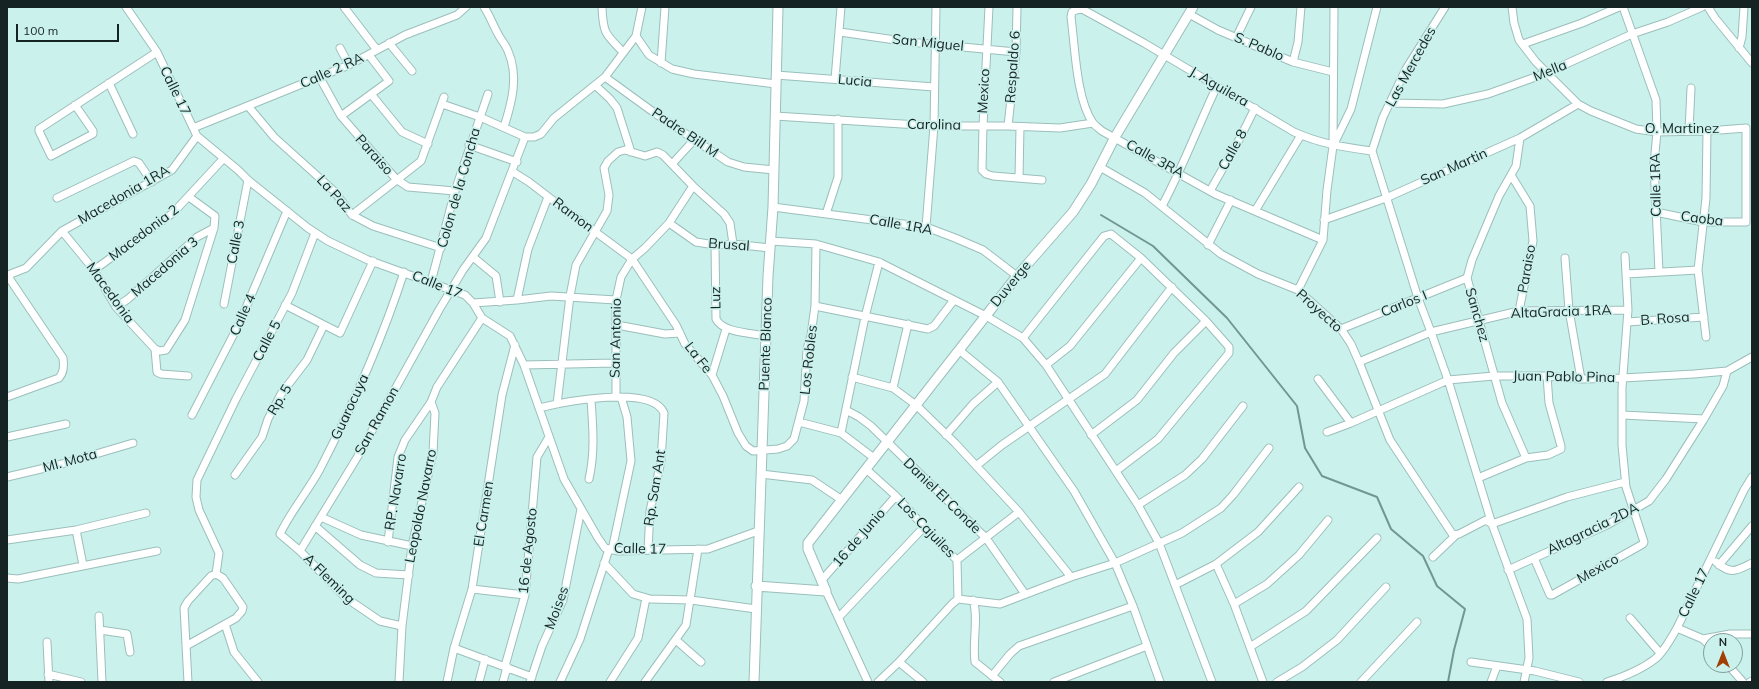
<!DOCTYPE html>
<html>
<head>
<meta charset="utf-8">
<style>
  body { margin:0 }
  #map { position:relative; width:1759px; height:689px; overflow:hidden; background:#cbf1ed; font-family:Mulish,sans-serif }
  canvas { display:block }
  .frame { position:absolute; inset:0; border:8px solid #152322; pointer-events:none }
  .north { position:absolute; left:1703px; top:633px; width:40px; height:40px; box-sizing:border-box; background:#cbf1ed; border:1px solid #829f9c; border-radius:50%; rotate:0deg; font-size:11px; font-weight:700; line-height:16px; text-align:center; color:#152322 }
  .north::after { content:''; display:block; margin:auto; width:14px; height:18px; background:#a23f04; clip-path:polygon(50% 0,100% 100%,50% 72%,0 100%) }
  .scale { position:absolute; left:16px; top:24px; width:103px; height:18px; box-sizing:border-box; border:2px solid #152322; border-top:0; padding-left:5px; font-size:12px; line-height:14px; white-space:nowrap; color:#152322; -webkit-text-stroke:3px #cbf1ed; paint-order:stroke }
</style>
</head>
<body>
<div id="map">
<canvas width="1759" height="689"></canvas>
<div class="frame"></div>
<div class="north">N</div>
<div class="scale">100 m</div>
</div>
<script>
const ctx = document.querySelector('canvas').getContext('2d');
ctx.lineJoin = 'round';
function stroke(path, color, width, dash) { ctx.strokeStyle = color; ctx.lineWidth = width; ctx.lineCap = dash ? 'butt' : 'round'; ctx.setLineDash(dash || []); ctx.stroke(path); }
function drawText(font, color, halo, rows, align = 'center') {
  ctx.font = font + ' Mulish,sans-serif'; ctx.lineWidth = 3.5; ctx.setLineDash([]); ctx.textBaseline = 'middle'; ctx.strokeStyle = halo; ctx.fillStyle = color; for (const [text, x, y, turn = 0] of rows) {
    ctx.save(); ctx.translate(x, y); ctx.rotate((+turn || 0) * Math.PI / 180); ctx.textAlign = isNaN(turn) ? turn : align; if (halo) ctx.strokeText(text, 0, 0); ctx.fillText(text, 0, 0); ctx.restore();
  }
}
stroke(new Path2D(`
  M1101,215L1153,246L1227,318L1297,406L1305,448L1322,476L1377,497L1391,529L1423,556L1437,586L1465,609L1454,650L1448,682`), '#729693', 2);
const minor = new Path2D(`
  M126,7L157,52L197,136L238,170L248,180L308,228L328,241L368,260L465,295L473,303L482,318L510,336L524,365L564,479L598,538L605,548L618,551L708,549L758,531
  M344,7L377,50
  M484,7C490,16 493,25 498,34C501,40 506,45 508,51C519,76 512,102 504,127
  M602,7C603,33 605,34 623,52
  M989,7L983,126L982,170L986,174L993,176L1042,180
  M1512,7L1514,23L1519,40L1536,62L1578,104L1591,111L1636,129L1657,132L1707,131L1746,128V222H1703L1656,212
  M1623,7L1656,100L1657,132L1654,164L1659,272
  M1708,7L1715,18L1752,63
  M1189,14L1218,30L1293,62L1333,72
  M840,32L909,42L1016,52
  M636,36L649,55L672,69L694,74L776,84
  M1236,38L1251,7
  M389,43L412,71
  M1523,44L1582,23L1619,7
  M340,48L349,65
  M1739,48L1742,37L1744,7
  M1293,62L1298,42L1301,7
  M661,63L665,7
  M776,75L934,87
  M605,77L656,114L728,162L744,167L774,170
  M320,78L341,116L396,179L408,187L455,191
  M835,79L841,7
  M109,83L133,134
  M595,85L610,99L617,108L631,152
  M371,94L402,132L428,144
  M1390,103L1443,104L1488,94L1544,74L1632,34L1668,22L1702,7
  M442,104L480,117L525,137H534L541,134L554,118L605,77L636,36L642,7
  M75,105L93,131V134L51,156L39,131V129L157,52
  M248,106L274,137L334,191L352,215L373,226L441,248
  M341,116L389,81L369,55
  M775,116L934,126H1008L1060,128L1093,123
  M1008,126L1016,52L1017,7
  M193,128L349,65L405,35L457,15L466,7
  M1689,131L1691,88
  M1520,138L1516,166L1499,196L1472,260L1467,278L1502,403L1526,458
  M1334,144L1351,109L1377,7
  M469,145L517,162
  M1372,151L1418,298L1431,332L1448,380L1492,524L1527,619L1529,658L1524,682
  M1372,151L1383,117L1406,69L1445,7
  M672,164L694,140
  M1100,167L1145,193L1221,254L1258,274L1298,290L1341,329L1351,344L1359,362L1390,440L1453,535L1459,534L1486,520L1492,524L1567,497L1625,482
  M513,172L529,182L559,205L632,259L676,325L685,344L712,375L723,396L738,433L746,446L753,451L778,449L787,446L794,439L804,401L807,349L811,335L815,306L816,244
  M1511,175L1530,206L1533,241L1519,311
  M1019,178L1020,127
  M1210,191L1240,138L1255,108
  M57,198L134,161L139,163L152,182
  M1162,206C1183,167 1198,126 1217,86
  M773,207L926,227L955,238L983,250L1017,276
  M1255,211L1301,135
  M826,214L838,177V119
  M352,215L421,161L444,97
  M1324,220L1386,198L1520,138L1578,104
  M669,223L696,242L715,245L733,244L770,248
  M926,227L934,126L936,7
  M62,231L94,270L116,307L155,349L160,351L166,350L185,320L214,228L215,216L189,197
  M1323,240L1215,194L1102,131C1099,128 1095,126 1093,123C1076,99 1075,46 1071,17L1072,12L1076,10L1082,9L1144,43L1294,132C1321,144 1343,147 1372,151
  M771,241L816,244L879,262L986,316L1023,338L1046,365L1138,505L1159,543L1212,682
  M715,245L716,319C723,333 752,333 766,336
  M1208,245L1231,200
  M473,257L496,276L500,302
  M1565,258L1569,310L1581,379
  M94,270L173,213L223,159
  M1626,274L1698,270
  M7,275L63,358C64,366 64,372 59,378L7,397
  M8,275L26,268L62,231L172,170L197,136
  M431,282L455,191L488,94
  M1298,290L1323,240L1327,190L1333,146L1334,7
  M517,300L528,249L548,197
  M473,303L517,300L551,296L616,300
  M224,304L248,180
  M285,305L340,333L373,261
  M815,306L928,329L934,326L954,300
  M116,307L128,299L197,237L214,228
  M1627,322L1704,317
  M617,325L665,334L680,333
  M1341,329L1467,278
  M1706,337L1698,270L1706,198L1707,131
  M1023,338L1104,236L1111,234L1141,258L1206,321
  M155,349L157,372L161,374L188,376
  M959,350L998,382L1074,491L1115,563L1133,606L1160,682
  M1359,362L1431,332L1519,311L1628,310
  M524,365L615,363
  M1046,365L1070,346L1141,258
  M712,375L726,329
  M852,377L893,388L916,405L955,443L1019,512L1071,577
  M1318,379L1351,423
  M893,388L908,324
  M616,397V300L621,277L632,259L645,248L669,223L693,186
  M557,404L570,296L576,265L607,211L609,195L604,168L608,161L618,152L625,150L645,156L657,152L663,155L693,186L724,214L730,223L733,244
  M539,408C563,402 652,384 664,413L661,461L650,511L648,550
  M846,410L859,417L871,426L986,538L1025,594
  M192,415L239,324L287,211
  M1622,415L1704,419
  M799,422L841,433L874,458
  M1327,432L1351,423L1448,380L1494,376H1547L1581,379L1623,378L1694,374L1727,371L1752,357
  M841,433L865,317L879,262
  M946,435L973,404L998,382
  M1091,435L1137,400L1174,353L1206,321L1229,347V353L1158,439L1116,471
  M7,437L66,424
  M976,466L1002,445L1105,374L1172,287
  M866,469L896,496L939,543L957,560L958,599
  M761,474L812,480L842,500
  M235,475L262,437L268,419L281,394L307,360L324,325
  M7,477L62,464L133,443
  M1478,478L1526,458L1548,455L1561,449V446L1549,403L1547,376
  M589,479C595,453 593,427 591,400
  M1138,505L1185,475L1202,459L1243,406
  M321,517L361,535L412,546
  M315,526L360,565L376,573L409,575
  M76,530L83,565
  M7,540L76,530L146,513
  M388,542L398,457L405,440L431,402L437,387L482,318
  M612,550L631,461L627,417L621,397
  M300,551L358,456L439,310L463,270L486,238L525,137
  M1433,557L1456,535
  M1534,558L1550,595H1552L1643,544L1644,542L1626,487L1622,445V388L1628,310L1625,256
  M957,560L1019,512
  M1716,562C1731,575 1736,571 1752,563
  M604,563L633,594L650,599L691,600L756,609
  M1216,564L1234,604L1263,682
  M1719,565L1752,526
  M1508,570L1607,525L1649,501L1666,479L1704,419L1723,386L1727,371
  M216,574L219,553L199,510L196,497L197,480L236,399L292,293L315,233
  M7,578L18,579L157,551
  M821,581L896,496
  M1175,585L1216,564L1258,532L1299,487
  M472,589L525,595
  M826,591L868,682
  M973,600C979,617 972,643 975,662L1000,682
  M1234,604L1267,584L1299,555L1328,520
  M99,616L102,682
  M839,617L924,527
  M1630,618L1660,653
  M225,624L234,652L258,682
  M402,626L380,621L346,598L300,551L280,534C291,511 308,491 320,469C353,405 382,340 404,272
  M1677,628L1703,639L1711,647
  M100,630L127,634L130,652
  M1703,639L1730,634H1752
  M676,640L701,662
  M47,642L49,682
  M186,646L236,618L242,611L243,607L223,578L216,574
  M1250,647L1306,611L1377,538
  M454,648L532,677
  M899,662L923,682
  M1471,662L1535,671L1579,682
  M1728,665L1743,682
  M505,666L525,595L537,457L549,437
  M48,674L81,682
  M992,676L1010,654L1019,646L1133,606
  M188,682L184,608L188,601L211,576L216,574
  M399,682L402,626L412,546L433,453L435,413L431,402
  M447,682L454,648L472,589L502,395L515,345
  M479,682L485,659
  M503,682L507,667
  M530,682L542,646L563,600L581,509
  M560,682L580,639L609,549
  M610,682L638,638L646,598
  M645,682L686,625L698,549
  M878,682L899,662L952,604L958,599L1000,604L1071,577L1115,563L1182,533L1221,508L1233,495L1269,448
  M1054,682L1147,646
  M1277,682L1302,667L1337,640L1386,587
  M1361,682L1417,622
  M1491,682L1497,666
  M1607,682C1623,677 1641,670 1655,659C1664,652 1671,638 1677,628L1744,490L1752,477
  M1750,682L1752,681`);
const tertiary = new Path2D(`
  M756,586L826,591L808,549V543L1017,276L1073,212L1091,184L1115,137L1193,7
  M754,682L768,276L773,207L778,7`);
stroke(minor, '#9bbfbb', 9);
stroke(tertiary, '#9bbfbb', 11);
stroke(minor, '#fff', 7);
stroke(tertiary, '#fff', 9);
drawText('14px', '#152322', '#cbf1ed', [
  ["San Miguel",928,43,6],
  ["S. Pablo",1259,47,23],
  ["Respaldo 6",1013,67,-86],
  ["Las Mercedes",1411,67,-61],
  ["Calle 2 RA",332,71,-24],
  ["Mella",1550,71,-22],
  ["Lucia",855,81,5],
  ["J. Aguilera",1219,87,30],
  ["Calle 17",175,91,64],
  ["Mexico",984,91,-87],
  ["Carolina",934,125,1],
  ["O. Martinez",1682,129],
  ["Padre Bill M",685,133,34],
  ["Calle 8",1233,150,-61],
  ["Paraiso",374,155,48],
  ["Calle 3RA",1155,159,29],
  ["San Martin",1454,167,-24],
  ["Calle 1RA",1656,185,-91],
  ["Colon de la Concha",459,188,-74],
  ["La Paz",334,194,48],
  ["Macedonia 1RA",124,195,-30],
  ["Ramon",573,215,37],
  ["Caoba",1702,219,7],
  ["Calle 1RA",901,225,10],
  ["Macedonia 2",144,233,-37],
  ["Calle 3",236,242,-79],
  ["Brusal",729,245,4],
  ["Macedonia 3",165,267,-41],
  ["Paraiso",1527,269,-80],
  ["Duverge",1011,284,-51],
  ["Calle 17",437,285,22],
  ["Macedonia",110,293,54],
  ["Luz",716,298,-91],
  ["Carlos I",1404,304,-22],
  ["Proyecto",1319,311,42],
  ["AltaGracia 1RA",1561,312,-2],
  ["Calle 4",243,315,-66],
  ["Sanchez",1477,315,74],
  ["B. Rosa",1665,319,-4],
  ["San Antonio",616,338,-89],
  ["Calle 5",267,341,-62],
  ["Puente Blanco",766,344,-88],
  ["La Fe",698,358,52],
  ["Los Robles",809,360,-84],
  ["Juan Pablo Pina",1564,377,1],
  ["Rp. 5",280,400,-59],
  ["Guarocuya",350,407,-65],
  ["San Ramon",377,421,-61],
  ["Ml. Mota",70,461,-15],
  ["Rp. San Ant",655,488,-81],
  ["RP. Navarro",396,492,-81],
  ["Daniel El Conde",942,496,44],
  ["Leopoldo Navarro",421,506,-79],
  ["El Carmen",484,514,-81],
  ["Los Cajuiles",926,528,46],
  ["Altagracia 2DA",1593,529,-26],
  ["16 de Junio",859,538,-49],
  ["Calle 17",640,549,1],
  ["16 de Agosto",528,551,-84],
  ["Mexico",1598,569,-29],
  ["A Fleming",329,579,44],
  ["Calle 17",1694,593,-64],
  ["Moises",557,608,-70]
]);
</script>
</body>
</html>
